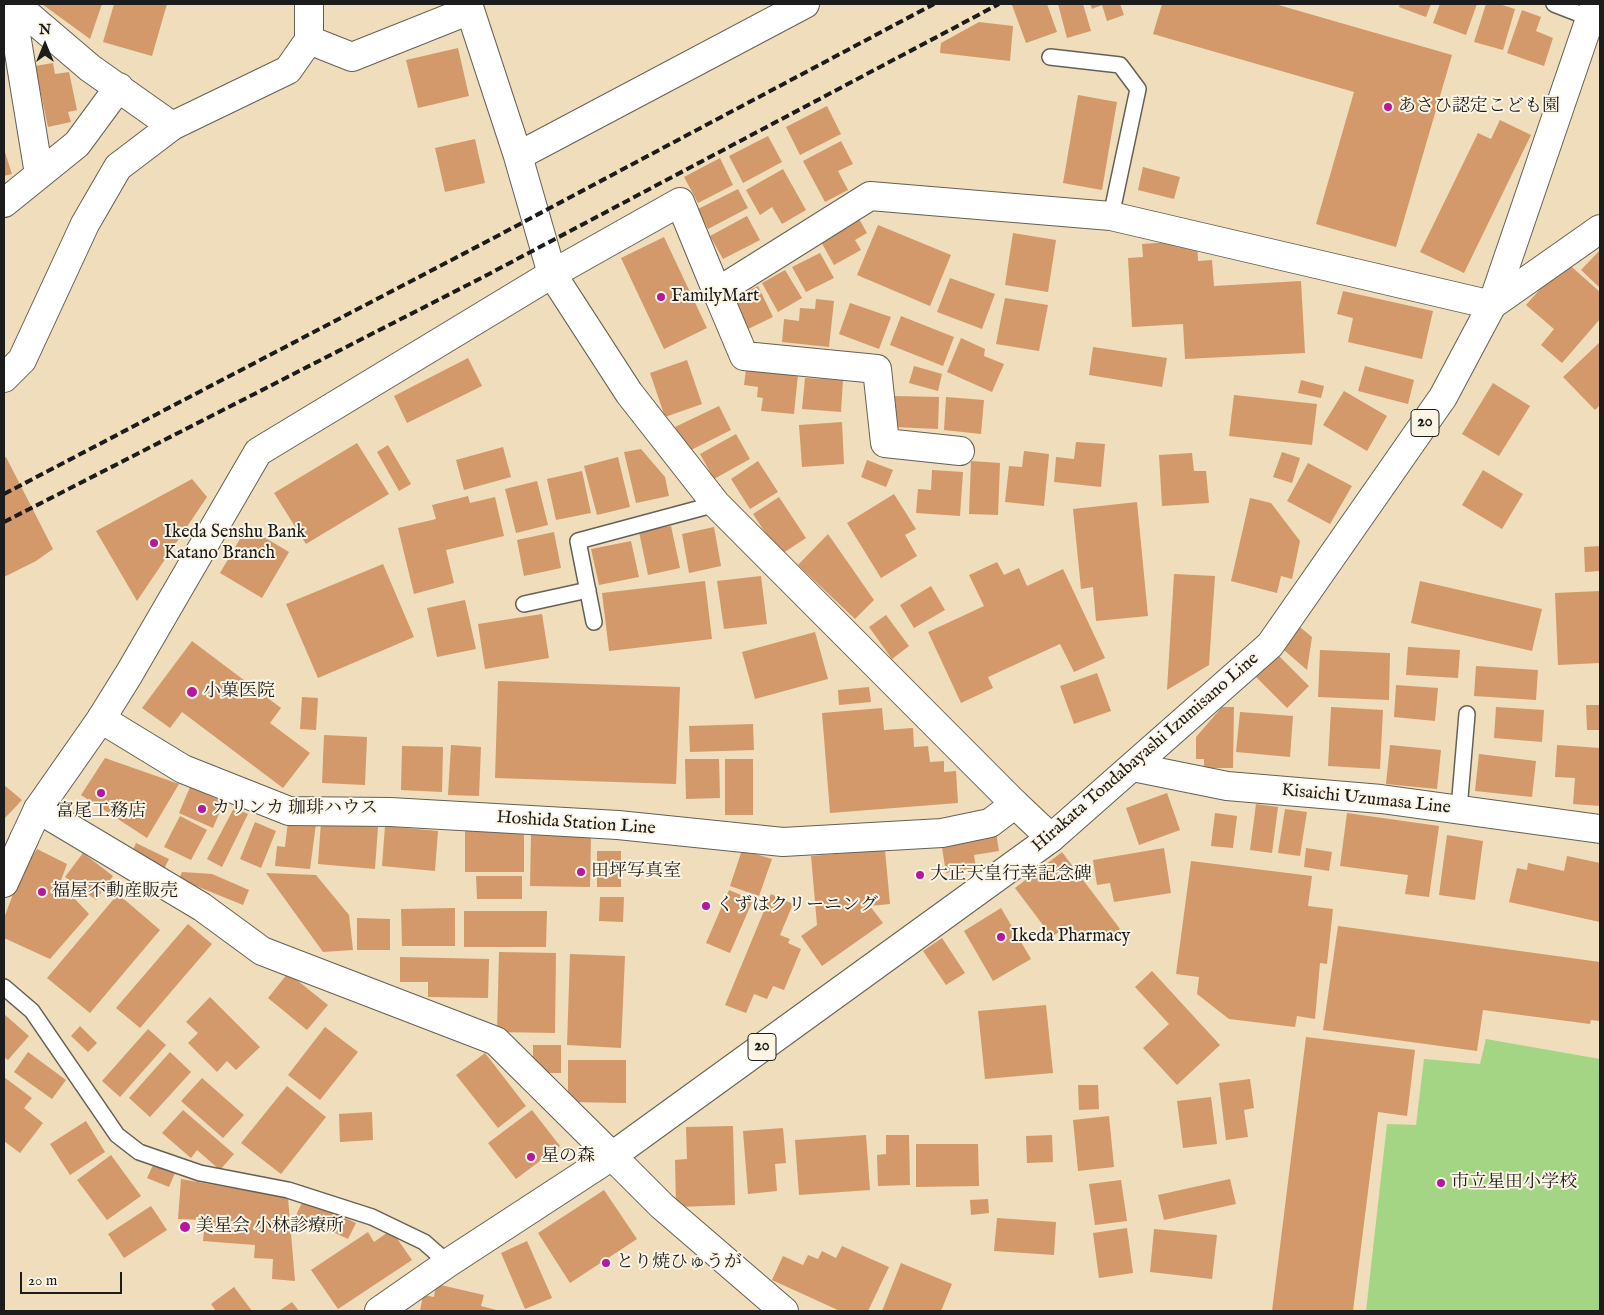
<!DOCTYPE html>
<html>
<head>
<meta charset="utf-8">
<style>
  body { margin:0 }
  #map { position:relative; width:1604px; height:1315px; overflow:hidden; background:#efddbb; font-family:"IM FELL English",serif }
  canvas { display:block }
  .frame { position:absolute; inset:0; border:5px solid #1c1c1c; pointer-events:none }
  .north { position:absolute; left:20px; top:20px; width:50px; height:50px; -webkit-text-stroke:4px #fcf5e5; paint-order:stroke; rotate:0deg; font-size:14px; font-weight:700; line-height:20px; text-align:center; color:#1c1c1c }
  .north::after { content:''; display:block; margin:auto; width:18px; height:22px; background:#1c1c1c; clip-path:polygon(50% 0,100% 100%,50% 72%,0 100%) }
  .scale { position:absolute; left:20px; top:1272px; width:102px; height:22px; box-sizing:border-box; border:2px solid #1c1c1c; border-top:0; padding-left:6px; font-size:15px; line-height:18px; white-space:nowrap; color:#1c1c1c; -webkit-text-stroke:4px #fcf5e5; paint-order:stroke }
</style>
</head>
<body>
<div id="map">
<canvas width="1604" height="1315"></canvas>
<div class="frame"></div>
<div class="north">N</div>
<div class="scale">20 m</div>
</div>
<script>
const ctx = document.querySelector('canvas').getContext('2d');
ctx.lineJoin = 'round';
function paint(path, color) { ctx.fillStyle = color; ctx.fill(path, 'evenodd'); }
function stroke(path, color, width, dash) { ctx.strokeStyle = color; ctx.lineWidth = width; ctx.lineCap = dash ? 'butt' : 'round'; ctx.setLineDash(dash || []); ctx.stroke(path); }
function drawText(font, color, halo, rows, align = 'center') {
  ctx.font = font + ' "IM FELL English","Noto Serif JP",serif'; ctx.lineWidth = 4; ctx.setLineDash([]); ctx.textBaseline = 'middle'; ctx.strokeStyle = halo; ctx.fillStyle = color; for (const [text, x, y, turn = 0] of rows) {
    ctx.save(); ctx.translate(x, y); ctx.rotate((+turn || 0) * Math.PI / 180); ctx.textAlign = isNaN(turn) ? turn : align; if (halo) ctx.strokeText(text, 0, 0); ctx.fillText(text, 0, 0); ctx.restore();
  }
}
paint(new Path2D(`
  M1486,1039L1600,1059V1311H1366L1387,1124L1416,1125L1424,1059L1480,1064Z`), '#a4d584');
paint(new Path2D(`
  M42,4H102L90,39Z
  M114,4H167L152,56L103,42Z
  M1016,4H1047L1057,32L1026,43L1012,5Z
  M1058,4H1083L1091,31L1067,38Z
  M1090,4H1120L1124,15L1107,21L1102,5L1092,9Z
  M1162,4H1275L1452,55L1396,247L1316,224L1354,92L1153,34Z
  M1400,4H1431L1426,17L1399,7Z
  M1440,4H1477L1466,35L1433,23Z
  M1486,4H1499L1515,9L1503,50L1474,42Z
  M1522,10L1541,17L1536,31L1553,38L1544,66L1507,53Z
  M979,22L1013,26L1010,61L940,53L941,43Z
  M458,48L469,96L418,108L406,60Z
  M53,63L55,74L69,72L77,110L68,112L71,122L48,127L35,66Z
  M1078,95L1117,102L1102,190L1063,183Z
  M827,106L841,134L800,155L786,127Z
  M1500,120L1531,135L1464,273L1420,252L1478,133L1491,139Z
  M768,136L782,162L743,183L729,156Z
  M475,139L485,183L445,192L435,148Z
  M841,141L853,164L838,171L848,190L825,202L803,161Z
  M4,149L12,174L4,176Z
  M720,158L733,185L698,203L684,177Z
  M1143,167L1180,177L1174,199L1138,190Z
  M783,169L806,210L782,224L772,207L760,215L746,190Z
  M738,189L748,208L708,229L698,209Z
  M747,216L760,240L723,259L710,236Z
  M858,217L867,233L855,240L861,250L834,265L820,240Z
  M878,225L951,255L930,306L857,275Z
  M1013,233L1056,240L1048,292L1005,285Z
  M664,237L707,328L664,349L621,258Z
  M1197,240L1198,261L1212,260L1214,286L1301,281L1305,353L1185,359L1183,324L1132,327L1128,258L1143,257L1142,244Z
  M1600,250V288L1581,270Z
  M820,253L834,278L806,292L792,267Z
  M1565,261L1600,292V319L1562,363L1541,345L1554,329L1526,305Z
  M785,270L802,298L778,312L762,283Z
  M950,278L995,294L982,329L937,312Z
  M758,286L773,317L746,330L730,300Z
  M1343,291L1433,311L1422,359L1348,342L1353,318L1337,314Z
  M1005,298L1048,305L1039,351L996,344Z
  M816,299L834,301L829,347L782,342L784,319L799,321L800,308L815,309Z
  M850,303L891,317L879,349L839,334Z
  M901,316L954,337L943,366L890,345Z
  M961,338L985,349L984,356L1004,364L992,392L947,372Z
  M1600,342V405L1595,410L1563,377Z
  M1093,347L1167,358L1162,387L1089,375Z
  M468,358L482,386L407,423L394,396Z
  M687,360L702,404L665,417L650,373Z
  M914,366L942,374L938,391L909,383Z
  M1365,366L1414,380L1408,404L1358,391Z
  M746,369L798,374L794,414L761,411L763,398L757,397L758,387L744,385Z
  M805,378L843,380L841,412L802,409Z
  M1301,380L1324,386L1321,398L1298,393Z
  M1493,383L1530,406L1499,456L1462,434Z
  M1344,391L1387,416L1367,451L1323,425Z
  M1234,395L1317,404L1312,445L1229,436Z
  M894,396L939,397L938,429L893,427Z
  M946,397L984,400L981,434L944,430Z
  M719,406L731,430L687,452L675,427Z
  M842,422L844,464L802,467L799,425Z
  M736,434L750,459L714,479L700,454Z
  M1076,442L1105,444L1101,487L1054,482L1056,457L1074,459Z
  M357,443L389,494L306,544L274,493Z
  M388,445L411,484L399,491L377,452Z
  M503,447L511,477L464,490L456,460Z
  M641,449L665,477L669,496L636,503L624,452Z
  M1024,451L1049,454L1044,506L1005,502L1009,466L1022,467Z
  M1282,452L1300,458L1292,483L1273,477Z
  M1192,453L1194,471H1206L1209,503L1162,506L1159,455Z
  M6,457L53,549L36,561L4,577V458Z
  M618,457L630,507L597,515L584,466Z
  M867,460L893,470L886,487L861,477Z
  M758,461L778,492L750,509L731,479Z
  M971,461L1000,463L998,515L969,514Z
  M1308,463L1352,486L1330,524L1287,501Z
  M932,470L963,472L960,516L916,513L918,489L931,490Z
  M1483,470L1523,494L1502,529L1462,505Z
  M582,471L591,513L556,520L547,479Z
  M192,479L207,497L137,601L96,531Z
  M537,481L548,525L516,533L505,489Z
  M894,494L916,529L905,535L917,556L881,578L847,523Z
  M468,496L470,503L495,497L504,536L446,550L454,583L414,594L398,528L436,519L432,505Z
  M779,497L806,538L780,555L753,514Z
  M1250,498L1271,503L1300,541L1292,579L1281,576L1277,593L1231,581Z
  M1137,502L1148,616L1096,621L1093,587L1081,589L1073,509Z
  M671,526L680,568L648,575L639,532Z
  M247,527L289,552L262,598L220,573Z
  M714,527L721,566L689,573L682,534Z
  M554,532L561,568L524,576L517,540Z
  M828,534L874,600L855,619L798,565Z
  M631,541L639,577L599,585L591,549Z
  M1600,546V571L1585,572L1584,547Z
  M997,562L1004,575L1019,568L1027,586L1063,569L1105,658L1074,672L1060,644L988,677L993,688L961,703L928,632L984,606L969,575Z
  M383,564L414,637L318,678L286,604Z
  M1174,574L1215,576L1209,665L1167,690Z
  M761,576L767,624L724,629L717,581Z
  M705,581L712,639L609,651L602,593Z
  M1420,581L1542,609L1532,651L1411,623Z
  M931,586L945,610L914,628L900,605Z
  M1600,591V663L1558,665L1555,593Z
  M465,600L476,649L437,657L427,608Z
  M542,614L549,658L485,669L478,624Z
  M886,615L909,646L892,659L869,627Z
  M1295,623L1312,637L1307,670L1277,644Z
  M815,632L828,679L755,699L742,652Z
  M192,641L281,708L270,723L310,753L283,788L182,712L170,728L142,708Z
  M1408,647L1460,650L1458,678L1406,675Z
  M1320,650L1390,653L1389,700L1318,697Z
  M1276,653L1309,686L1287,708L1254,675Z
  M1476,666L1538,670L1536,700L1474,696Z
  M1097,673L1111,711L1074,724L1060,686Z
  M498,681L680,687L676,784L495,778Z
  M1396,685L1438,688L1435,721L1394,717Z
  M869,687L871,702L839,705L838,690Z
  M302,697L318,698L316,730L300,729Z
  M1586,705H1600V730H1587Z
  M1222,707H1234L1233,768H1204V759H1196V737Z
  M1331,707L1383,710L1380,769L1328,766Z
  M1496,707L1544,710L1542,742L1494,738Z
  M882,708L884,730L913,728L914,747L928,746L930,762L944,761V772L956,771L958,803L830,813L822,713Z
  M1240,712L1293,716L1290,757L1236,752Z
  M753,724L754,750L690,752L689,726Z
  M324,735L367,737L365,785L322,783Z
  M451,745L481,747L479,796L448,795Z
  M1390,745L1441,750L1437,789L1386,784Z
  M1557,745L1600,748V806L1573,804L1575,778L1555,777Z
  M402,746L443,747L442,792L401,790Z
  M1479,754L1536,761L1532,797L1475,791Z
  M105,758L179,784L147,838L81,795Z
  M685,759H719L720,798L686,799Z
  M725,759H753V815H725Z
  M4,785L22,800L4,819Z
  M190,787L224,802L213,828L179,813Z
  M1167,793L1180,830L1139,845L1126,808Z
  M1256,804L1278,807L1272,853L1250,850Z
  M234,808L248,814L222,867L207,859Z
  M1285,809L1307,812L1300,856L1278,853Z
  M1215,813L1237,816L1233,848L1211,846Z
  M1347,813L1439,826L1429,897L1405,894L1408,875L1340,866Z
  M180,816L207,830L191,860L164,847Z
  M288,821L316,824L310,869L275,866L277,846L285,847Z
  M255,822L276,831L261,868L240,859Z
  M321,822L378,827L375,869L318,864Z
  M385,826L438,831L435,871L382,866Z
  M465,831H524V872H465Z
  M996,832L999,851L974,855L976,868L946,873L941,841Z
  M531,834L591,835L590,887L530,886Z
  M1447,835L1483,841L1475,900L1439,895Z
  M136,843L169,859L164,869L132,852Z
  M1164,848L1171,893L1114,902L1110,883L1097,885L1093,860Z
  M1306,848L1332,852L1329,871L1304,867Z
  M37,849L67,864L60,883L89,914L50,959L4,938V918L21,873Z
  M742,850L772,859L759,896L730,886Z
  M885,850L890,904L870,906L883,923L822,966L801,936L817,925L811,856Z
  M597,851H621V887H597Z
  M1062,852L1120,929L1103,942L1094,930L1080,940L1068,925L1052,937L1015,888Z
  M83,853L113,876L96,900L65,877Z
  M1567,856L1600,863V922L1509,902L1517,868L1527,870L1528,863L1564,871Z
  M1191,861L1312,876L1308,906L1333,909L1327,964L1320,963L1315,1019L1297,1016L1295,1027L1229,1019L1197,994L1199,977L1176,974Z
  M182,872L212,874L249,890L243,905L179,879Z
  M266,873L316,875L349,915L353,950L323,952Z
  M476,876H522V899H477Z
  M729,890L753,900L730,953L706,943Z
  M118,894L160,930L90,1013L47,978Z
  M771,894L793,904L780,935L790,939L788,943L801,949L784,990L773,986L767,999L754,994L746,1013L725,1005Z
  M600,897H624L623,922L599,921Z
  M455,908V946H402L401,909Z
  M1001,908L1031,959L993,981L964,931Z
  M464,911H547L546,947H464Z
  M357,918L390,919V950H357Z
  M188,924L212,944L140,1028L116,1008Z
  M1338,926L1600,962V1021L1591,1020L1590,1024L1483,1010L1477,1051L1323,1030Z
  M942,938L965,973L946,985L923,951Z
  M499,952L556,953L555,1033L497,1032Z
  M570,954L625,956L621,1048L567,1045Z
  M400,957L489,959L488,998L428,997V982H400Z
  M1152,971L1220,1045L1177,1085L1143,1048L1169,1024L1135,987Z
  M288,973L328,1005L307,1030L268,998Z
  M210,997L260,1047L236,1070L227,1061L217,1072L188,1043L198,1033L186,1022Z
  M1046,1005L1053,1073L985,1079L978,1011Z
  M4,1014L29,1036L8,1060L4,1057Z
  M80,1026L97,1043L88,1052L71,1036Z
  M325,1027L358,1052L320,1100L288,1075Z
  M148,1029L166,1045L120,1097L102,1081Z
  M1306,1037L1415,1050L1407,1116L1378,1112L1353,1311H1272Z
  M533,1045H561V1073H533Z
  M28,1052L66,1080L52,1099L14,1072Z
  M170,1052L191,1072L150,1117L129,1098Z
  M485,1053L526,1106L498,1128L456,1075Z
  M568,1060H626V1103L568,1102Z
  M4,1077L32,1098L24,1108L43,1123L20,1153L4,1141Z
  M202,1078L244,1115L223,1138L181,1101Z
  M1250,1079L1254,1108L1244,1110L1248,1137L1226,1140L1219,1083Z
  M1078,1085H1098L1099,1109L1079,1110Z
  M287,1086L326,1117L281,1174L241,1143Z
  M1211,1097L1217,1144L1183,1148L1177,1101Z
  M183,1110L234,1154L220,1170L197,1150L191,1158L162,1133Z
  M532,1110L560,1146L516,1179L488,1143Z
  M372,1112L373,1140L340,1142L339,1114Z
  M1109,1116L1114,1167L1078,1171L1073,1120Z
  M86,1121L105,1152L70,1175L50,1144Z
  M733,1126L735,1205L676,1207L675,1160L687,1159L686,1127Z
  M783,1128L786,1163L775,1164L777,1191L748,1194L743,1131Z
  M866,1135L870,1190L799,1195L795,1140Z
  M886,1135H909L910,1185L878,1186L877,1155L886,1154Z
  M1052,1135L1053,1162L1027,1163L1026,1136Z
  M916,1144H978L979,1186L916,1187Z
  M111,1155L141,1196L107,1220L77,1180Z
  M154,1163L175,1173L169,1187L147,1178Z
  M181,1179L288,1198L295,1281L272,1279L273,1259L254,1258L255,1245L203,1241L205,1220L178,1219Z
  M1230,1179L1236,1204L1164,1220L1158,1195Z
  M1121,1180L1127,1221L1095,1225L1089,1184Z
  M604,1190L637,1239L570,1283L538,1233Z
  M304,1199L356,1223L348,1239L296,1215Z
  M988,1199L989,1213L971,1215L970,1200Z
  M151,1206L167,1230L124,1258L108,1234Z
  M997,1218L1056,1222L1054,1255L994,1251Z
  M1127,1228L1133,1273L1099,1278L1093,1233Z
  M1154,1229L1217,1235L1212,1279L1150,1272Z
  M391,1230L412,1260L338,1309L311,1270L368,1232L374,1242Z
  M527,1241L552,1298L525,1309L501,1253Z
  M842,1246L889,1267L868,1311H840L772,1280L783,1256L803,1265L808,1255L818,1259L822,1251L836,1258Z
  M901,1263L952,1284L941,1311H882Z
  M436,1284L484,1295L481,1306L500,1311H420L423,1295L434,1297Z
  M234,1287L252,1311H216L211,1304Z
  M292,1302L299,1311H279Z`), '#d3996a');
const service = new Path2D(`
  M1554,4L1590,18
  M1050,57L1120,65L1138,89L1111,216
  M524,604L588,590
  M594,622L578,541L716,504
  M1459,809L1467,714
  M4,987L32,1011L117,1135L139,1152L200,1173L288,1190L372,1217L424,1242L448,1263`);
const minor = new Path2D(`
  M11,4L39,174
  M15,4L90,68L172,126
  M309,40L352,57L470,10L518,156L552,274L629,393L716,504L1015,804
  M518,156L805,4
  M4,203L77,144L119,87
  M552,274L680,202L717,292L870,196L1111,216L1492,305
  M717,292L744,356L877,369L885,443L960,451
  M38,809L202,907L262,951L496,1041L612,1156
  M4,883L24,839`);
const tertiary = new Path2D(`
  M1492,305L1600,229
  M4,378L22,360L85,224L118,167L172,126L288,70L309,40V4
  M24,839L38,809L101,719L129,674L258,452L552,274
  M612,1156L662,1206L784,1311`);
const secondary = new Path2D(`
  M101,719L183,769L289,811L390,812L618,825L783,842L942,833L990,823L1015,804L1051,838
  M1133,767L1227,786L1381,799L1600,829`);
const primary = new Path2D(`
  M379,1311L448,1263L612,1156L1051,838L1270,645L1443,397L1492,305L1595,4`);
stroke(service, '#666054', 18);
stroke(minor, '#666054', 30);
stroke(tertiary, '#666054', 30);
stroke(secondary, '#666054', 30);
stroke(primary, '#666054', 30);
stroke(service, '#fff', 15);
stroke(minor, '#fff', 28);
stroke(tertiary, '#fff', 28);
stroke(secondary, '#fff', 28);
stroke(primary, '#fff', 28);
stroke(new Path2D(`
  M4,494L484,243L934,4
  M4,522L487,275L999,4`), '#1c1c1c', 4, [8, 4]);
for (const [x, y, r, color] of [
  [1388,107,5,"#b5179e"],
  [661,297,5,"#b5179e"],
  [154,543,5,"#b5179e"],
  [192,692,6,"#b5179e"],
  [101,793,5,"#b5179e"],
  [202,809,5,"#b5179e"],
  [581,872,5,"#b5179e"],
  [920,875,5,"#b5179e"],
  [42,892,5,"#b5179e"],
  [706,906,5,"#b5179e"],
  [1001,937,5,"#b5179e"],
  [531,1157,5,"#b5179e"],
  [1441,1183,5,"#b5179e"],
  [185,1227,6,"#b5179e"],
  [606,1263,5,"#b5179e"]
]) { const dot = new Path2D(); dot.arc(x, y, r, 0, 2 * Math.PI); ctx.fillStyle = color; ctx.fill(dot); stroke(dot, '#fcf5e5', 2); }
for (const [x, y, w] of [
  [1425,423,28],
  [762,1047,28]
]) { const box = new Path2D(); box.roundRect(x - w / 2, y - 13.5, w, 27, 4); ctx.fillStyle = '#fcf5e5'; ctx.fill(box); stroke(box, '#1c1c1c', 1); }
drawText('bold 16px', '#1c1c1c', null, [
  ["20",1425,423],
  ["20",762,1047]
]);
drawText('18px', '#1c1c1c', '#fcf5e5', [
  ["あさひ認定こども園",1398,107],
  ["FamilyMart",671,297],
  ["Ikeda Senshu Bank",164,533],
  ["Katano Branch",164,554],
  ["小菓医院",203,692],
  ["カリンカ 珈琲ハウス",212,809],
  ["富尾工務店",101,812,"center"],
  ["田坪写真室",591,872],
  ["大正天皇行幸記念碑",930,875],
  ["福屋不動産販売",52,892],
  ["くずはクリーニング",716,906],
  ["Ikeda Pharmacy",1011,937],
  ["星の森",541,1157],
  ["市立星田小学校",1451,1183],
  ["美星会 小林診療所",196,1227],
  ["とり焼ひゅうが",616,1263]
], 'left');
drawText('18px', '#1c1c1c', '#fcf5e5', [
  ["Hirakata Tondabayashi Izumisano Line",1146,753,-41],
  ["Kisaichi Uzumasa Line",1366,800,6],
  ["Hoshida Station Line",576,824,4]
]);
</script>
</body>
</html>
